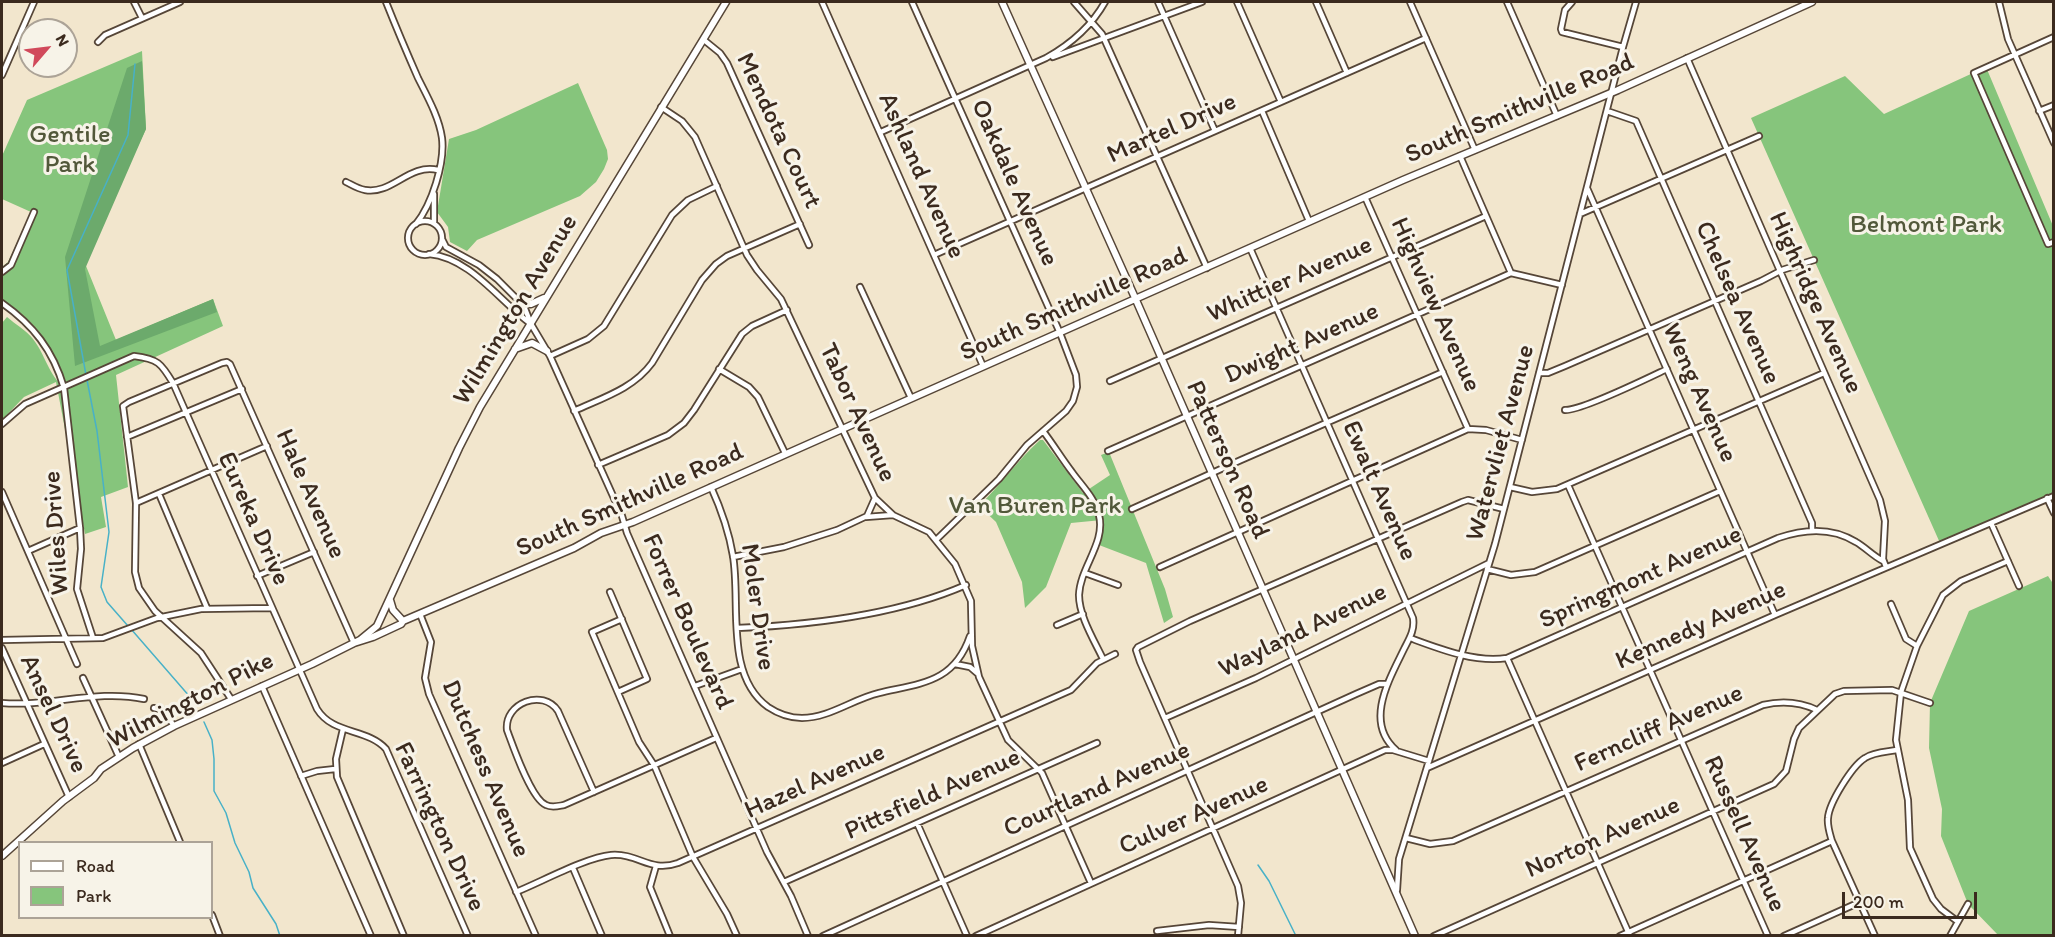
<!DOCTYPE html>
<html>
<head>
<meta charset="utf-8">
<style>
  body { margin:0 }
  #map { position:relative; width:2055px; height:937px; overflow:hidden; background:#f2e6cd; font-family:Itim,sans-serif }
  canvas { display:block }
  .frame { position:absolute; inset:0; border:3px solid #3b2a1e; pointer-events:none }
  .legend { position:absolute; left:18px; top:841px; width:195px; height:78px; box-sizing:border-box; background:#f7f3e8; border:2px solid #aca397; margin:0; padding:8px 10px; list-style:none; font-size:18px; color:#3b2a1e }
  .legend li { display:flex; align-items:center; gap:12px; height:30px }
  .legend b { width:30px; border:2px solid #aca397 }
  .north { position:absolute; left:18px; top:18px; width:60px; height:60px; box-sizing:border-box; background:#f7f3e8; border:2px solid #aca397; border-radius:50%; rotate:62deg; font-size:16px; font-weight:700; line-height:24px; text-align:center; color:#3b2a1e }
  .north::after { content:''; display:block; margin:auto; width:21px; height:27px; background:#d1495b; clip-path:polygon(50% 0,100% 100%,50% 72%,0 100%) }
  .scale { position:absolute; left:1842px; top:892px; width:135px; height:27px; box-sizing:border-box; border:3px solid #3b2a1e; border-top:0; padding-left:8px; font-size:18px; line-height:21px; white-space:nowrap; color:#3b2a1e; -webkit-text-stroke:4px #f7f3e8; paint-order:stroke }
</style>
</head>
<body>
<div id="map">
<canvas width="2055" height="937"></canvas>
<div class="frame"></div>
<ul class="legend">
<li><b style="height:8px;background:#fff"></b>Road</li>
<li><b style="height:16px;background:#86c57c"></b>Park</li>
</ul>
<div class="north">N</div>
<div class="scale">200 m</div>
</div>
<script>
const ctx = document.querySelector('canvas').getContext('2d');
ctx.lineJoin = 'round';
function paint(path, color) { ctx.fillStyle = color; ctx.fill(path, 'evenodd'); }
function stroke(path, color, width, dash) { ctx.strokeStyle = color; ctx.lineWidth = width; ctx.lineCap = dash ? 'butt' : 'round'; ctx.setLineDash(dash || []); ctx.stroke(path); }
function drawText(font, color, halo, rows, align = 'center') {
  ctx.font = font + ' Itim,sans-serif'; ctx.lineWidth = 6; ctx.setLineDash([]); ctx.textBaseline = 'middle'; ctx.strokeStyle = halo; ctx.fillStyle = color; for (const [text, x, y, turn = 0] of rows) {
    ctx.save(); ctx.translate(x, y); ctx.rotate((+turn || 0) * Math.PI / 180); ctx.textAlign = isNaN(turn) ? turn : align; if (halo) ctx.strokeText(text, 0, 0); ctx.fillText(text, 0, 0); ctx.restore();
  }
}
paint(new Path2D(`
  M142,51L146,129L84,261L116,340L213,299L223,326L116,375L128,487L101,497L106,527L85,534L56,382L24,397L2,420V323L7,317C15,324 26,330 33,339C45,354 49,376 64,387L66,384C57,350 32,317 2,300V267L8,262L31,212L2,199V156L27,100Z
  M1986,67L2053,226V496L1940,543L1751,118L1845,76L1884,114Z
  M578,83L607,150L608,159L604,169L596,182L580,196L477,240L467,251L450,242L448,227L437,212L449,139L476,130Z
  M1040,440H1043L1083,493L1110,475L1101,455L1109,452L1165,589L1173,617L1164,623L1146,563L1099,545L1103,532L1102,520L1071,523L1046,587L1025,608L1022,582L996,522L979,506C1000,485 1018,460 1040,440Z
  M2048,576L2054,585L2053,935H1998L1968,904L1941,836L1942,809L1929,748L1930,703L1969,611Z`), '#86c57c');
paint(new Path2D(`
  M142,61L146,129L85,269L100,346L213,299L217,312L75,366L65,257L127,68Z`), '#6caa6c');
stroke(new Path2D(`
  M86,375L67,270L128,135L135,64
  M87,380L97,431L109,532L101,587L107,602L128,626
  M131,629L197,705
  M204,722L212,740L214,759V791L226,813L235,843L249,872L253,888L276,924L280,936
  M1258,865L1269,881L1296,936`), '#48b1c7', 1.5);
const minor = new Path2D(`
  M134,2L142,18
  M386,2C396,27 407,53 418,78C427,96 439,117 442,138C445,163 432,204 416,224
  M822,2L983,366
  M912,2L1060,333L1076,375L1077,387L1073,401L1066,411L1027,445L999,479L937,539
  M1074,2L1102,34L1207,268
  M1158,2L1215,131
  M1237,2L1281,102
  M1316,2L1347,73
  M1410,2L1475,150
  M1507,2L1557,116
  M1572,2L1565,10L1561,29L1562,32L1623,47
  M1999,2L2008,39L2054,143
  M2054,37L1974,73L2048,244L2054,242
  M704,40L720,53L727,63L809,245
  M98,42L105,35L180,2
  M1053,57L1202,2
  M1687,58L1880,500L1885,521L1883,559L1886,567
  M2,75L34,2
  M661,107L682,121L695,137L747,255L757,270L781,299L875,498L893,515L929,532L955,564L971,601L972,646L979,677L1008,740L1042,773L1091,883
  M1262,111L1309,221
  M1607,111L1636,121L1812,523V531
  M2039,111L2054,105
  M881,132L1046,58C1071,44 1091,27 1105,2
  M1460,156L1511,273L1562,285
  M346,182C352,185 358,189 365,190C392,195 409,163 438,170
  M1587,188L1775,615
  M1365,197L1468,429
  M1580,214L1759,136
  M408 238a17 17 0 1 1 34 0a17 17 0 1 1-34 0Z
  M434,223V194
  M442,239L446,247L479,265L497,279L524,306L531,324L550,356L622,516L627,533L767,852L791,896L808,936
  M1250,248L1413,618C1415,630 1409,639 1404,649C1389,680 1364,722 1396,750
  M429,254C471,258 499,301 531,324
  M934,255L1426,38
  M2,272L11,265L34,212
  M860,287L911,398
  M2,303C33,325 53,350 64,388L80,528L81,549L77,589L93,638
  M550,356L588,339L604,326L672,215L688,200L717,186
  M719,369L749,387L758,397L785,453
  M1539,373H1548L1565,366L1761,281L1782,270L1814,260
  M1110,381L1486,216
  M1565,410C1581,411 1648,378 1667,369
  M574,411C602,398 633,389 652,363L702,280L716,264L727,256L800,224
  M2,424L25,404L134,356C158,359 161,363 173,383L317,709C333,735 367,728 386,749L468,936
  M1043,431C1053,444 1062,459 1072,472C1082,486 1095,498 1099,515C1106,543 1080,567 1079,595C1079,616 1094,640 1103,659
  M127,437L242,389
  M1108,451L1511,273
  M598,465L668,435L684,423L694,410L742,334L752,326L787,310
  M1568,485L1768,936
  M711,487C721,509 729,532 733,556C741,603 724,675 768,707C777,713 790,718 802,718C829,718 853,699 879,693C921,683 954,683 970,636
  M1510,487L1532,492L1557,489L1824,373
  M2,492L77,664
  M159,494L207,608
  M2047,498L2054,513
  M136,503L267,446
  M1132,509L1241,460L1443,372
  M866,517L893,515
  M1991,523L2019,586
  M28,551L80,528
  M733,557L784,547L837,530L867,516L875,498
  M1160,567L1468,429L1486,430L1522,440
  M1487,569L1511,575L1535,572L1720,491
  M1085,573L1118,585
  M257,576L314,552
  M610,592L647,679L618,692
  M1891,604L1906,639L1917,646
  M420,614L431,642L425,678L429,694L536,936
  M622,619L592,632L639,742L654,765L693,857L727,914L737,936
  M1057,625L1083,614
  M737,628C812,625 897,615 966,585
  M1410,638C1440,649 1475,663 1507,658L1778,538C1804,529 1832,527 1856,542C1865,547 1873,556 1883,561
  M2,640L103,638L157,618L201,609L271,608
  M2,648L69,797
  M1507,658L1630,936
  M955,664L970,667L977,673
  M83,678L119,757
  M262,686L371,936
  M695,686L742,669
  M231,699L201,653L155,611L139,588L135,572L136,503L123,406L129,402L222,363L227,362L230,364L354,643
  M2,703C49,707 97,689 144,699
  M154,708L163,710L174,726
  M1165,718L1256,678L1489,563
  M343,729L336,759L337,777L404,936
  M139,744L180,842
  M2,763L44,744
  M1427,768L1775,615L2054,496
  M301,776L317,771L335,769
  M594,792L558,711C543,688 504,703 507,730C513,746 531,799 546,805C552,808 558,806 564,805L716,738
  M917,823L967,936
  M1406,838L1430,844L1453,841L1763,705C1780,701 1800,702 1817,710
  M656,866L650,887L670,936
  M573,868L602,936
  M784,882L1097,743
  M1397,890L1399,859L1495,544L1623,47L1636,2
  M516,892C541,882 587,857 611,855C639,853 650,873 678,863L1071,690L1097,663L1115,654
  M212,915L220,936
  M1957,921L1941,909L1933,899L1910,848L1908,800L1896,740L1901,692L1917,646L1943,595L1961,581L2008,561
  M1157,931L1209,925L1239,927
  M823,936L1356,694L1379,684H1387
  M976,936L1385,750H1393L1429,761
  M1238,936L1241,903L1238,886L1140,662L1136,650L1138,647L1190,621L1462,502L1468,500L1504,509
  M1434,936L1774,784L1786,771L1794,739L1799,728L1835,694L1844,691L1892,690L1930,703
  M1620,936L1832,841
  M1784,936L1860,902
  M1875,936L1832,841C1830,834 1827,826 1828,818C1829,803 1852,766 1865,758C1874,752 1886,752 1897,750
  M1950,936L1968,904`);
const major = new Path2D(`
  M1002,2L1136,300L1415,936
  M521,303L531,304L544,298
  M515,349L532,343L547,351
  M390,600L393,610L403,621
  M354,643L373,637L401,624L403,621L574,548L601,533L633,522L1403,180L1618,90L1812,2
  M2,856L63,801L94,778L101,769L133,748L174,726L312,664L360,640L377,626L459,448L480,407L726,2`);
stroke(minor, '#564638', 8);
stroke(major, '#564638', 9);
stroke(minor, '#fff', 4.5);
stroke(major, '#fff', 6);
drawText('26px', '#3b2a1e', '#f7f3e8', [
  ["South Smithville Road",1520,109,-23],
  ["Martel Drive",1172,129,-24],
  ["Mendota Court",778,131,65],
  ["Ashland Avenue",921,176,66],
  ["Oakdale Avenue",1014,183,66],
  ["Whittier Avenue",1290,280,-24],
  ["Chelsea Avenue",1737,303,66],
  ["Highridge Avenue",1815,303,66],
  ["South Smithville Road",1074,305,-24],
  ["Highview Avenue",1435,305,66],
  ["Wilmington Avenue",516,310,-59],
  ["Dwight Avenue",1302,344,-24],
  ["Weng Avenue",1699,393,66],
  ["Tabor Avenue",857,413,65],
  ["Watervliet Avenue",1501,443,-75],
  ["Patterson Road",1227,460,66],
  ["Ewalt Avenue",1379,491,66],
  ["Hale Avenue",310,494,66],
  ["South Smithville Road",630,501,-24],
  ["Eureka Drive",253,519,66],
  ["Wiles Drive",57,533,-94],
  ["Springmont Avenue",1641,578,-24],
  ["Moler Drive",757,607,82],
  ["Forrer Boulevard",687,622,66],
  ["Kennedy Avenue",1701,626,-24],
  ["Wayland Avenue",1303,631,-26],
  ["Wilmington Pike",191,701,-27],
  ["Ansel Drive",53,714,65],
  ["Ferncliff Avenue",1659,729,-24],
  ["Dutchess Avenue",485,769,67],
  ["Hazel Avenue",815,782,-24],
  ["Courtland Avenue",1097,790,-24],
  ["Pittsfield Avenue",933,795,-24],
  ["Culver Avenue",1194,816,-24],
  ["Farrington Drive",439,827,65],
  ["Russell Avenue",1744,834,66],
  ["Norton Avenue",1603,838,-24]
]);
drawText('26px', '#52583a', '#f7f3e8', [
  ["Gentile",70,135],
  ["Park",70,165],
  ["Belmont Park",1926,225],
  ["Van Buren Park",1035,506]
]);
</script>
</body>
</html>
